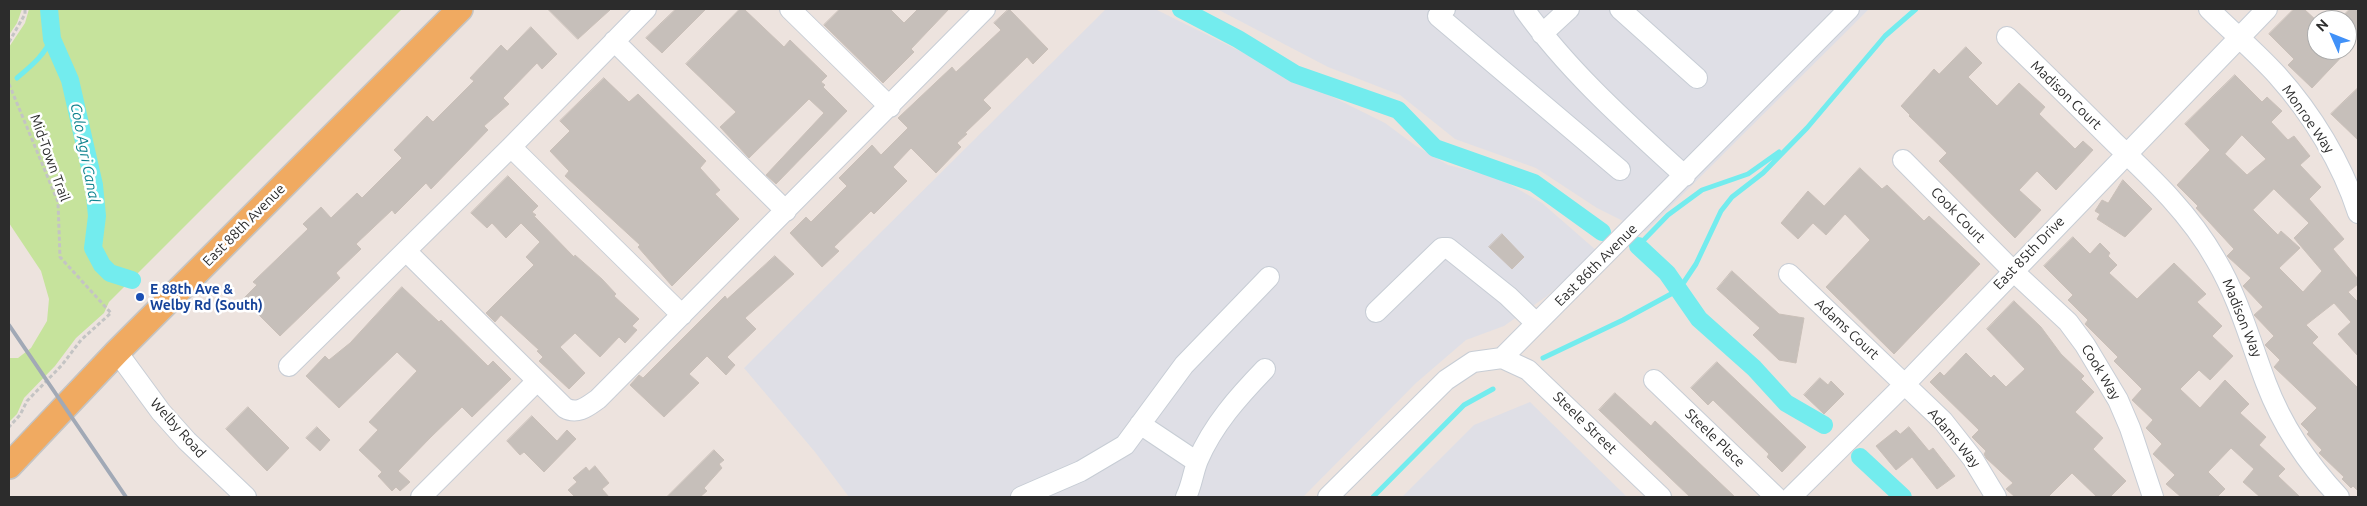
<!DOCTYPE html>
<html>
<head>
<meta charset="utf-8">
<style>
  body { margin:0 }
  #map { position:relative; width:2367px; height:506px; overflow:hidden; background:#ede3de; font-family:Ubuntu,sans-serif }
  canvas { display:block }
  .frame { position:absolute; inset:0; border:10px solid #2c2c2c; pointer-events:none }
  .north { position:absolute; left:2307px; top:10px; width:50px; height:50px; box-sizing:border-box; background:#fff; border:1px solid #ababab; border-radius:50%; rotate:314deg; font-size:14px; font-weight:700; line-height:20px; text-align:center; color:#2c2c2c }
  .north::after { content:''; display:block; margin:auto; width:18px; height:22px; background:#4191f8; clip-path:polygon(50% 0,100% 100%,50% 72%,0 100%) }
</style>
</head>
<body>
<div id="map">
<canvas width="2367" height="506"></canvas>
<div class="frame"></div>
<div class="north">N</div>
</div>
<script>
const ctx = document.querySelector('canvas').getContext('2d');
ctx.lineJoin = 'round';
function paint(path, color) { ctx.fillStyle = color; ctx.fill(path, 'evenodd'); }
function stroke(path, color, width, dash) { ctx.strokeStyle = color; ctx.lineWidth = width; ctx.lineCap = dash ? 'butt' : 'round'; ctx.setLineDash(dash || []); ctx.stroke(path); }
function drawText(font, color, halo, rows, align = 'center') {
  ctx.font = font + ' Ubuntu,sans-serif'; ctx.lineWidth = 5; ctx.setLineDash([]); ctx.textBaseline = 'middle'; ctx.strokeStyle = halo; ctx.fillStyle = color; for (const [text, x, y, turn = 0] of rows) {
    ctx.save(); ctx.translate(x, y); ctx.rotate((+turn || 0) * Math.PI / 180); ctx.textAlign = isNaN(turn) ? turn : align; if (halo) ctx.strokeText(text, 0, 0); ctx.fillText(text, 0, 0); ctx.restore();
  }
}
paint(new Path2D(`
  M1106,9H1155L1385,123L1416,146L1448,165L1499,178L1542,203L1597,251L1547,296L1504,326L1466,340L1416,383L1303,497H849L815,452L744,368Z
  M1217,9H1869L1645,232L1597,208L1536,168L1455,139L1400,95L1328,67Z
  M1530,402L1627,497H1402L1474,425Z`), '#dfdfe6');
paint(new Path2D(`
  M9,9H22L17,23L9,35Z
  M29,9H402L109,302L104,313L76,338L55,366L24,398L17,414L9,422V358H18L31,348L47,321L49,299L41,271L9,223V47L25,23Z`), '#c6e39c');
stroke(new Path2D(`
  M17,78C31,66 45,55 52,37
  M1638,246L1668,215L1702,190L1748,174L1779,152
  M1543,358L1623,320L1671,294L1684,282L1696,264L1721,211L1732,197L1763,173L1807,128L1885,36L1916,9
  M1373,497L1464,405L1493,389`), '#73ecee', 5);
stroke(new Path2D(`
  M49,9L52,39L70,80L94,185L97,216L93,248L102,265L110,273L132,280
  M1181,9L1238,39L1295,74L1398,110L1435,148L1534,183L1602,232
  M1638,246L1667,273L1699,319L1754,368L1786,403L1824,425
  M1860,457L1903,497`), '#73ecee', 18);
const building = new Path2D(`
  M548,9H611L578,39Z
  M676,9H706L662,53L646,38Z
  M740,9H744L784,47L790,40L827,76L821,82L825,85L823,87L847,111L776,184L766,175L824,113L809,99L749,158L720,127L736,112L686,64Z
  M840,9H890L904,23L918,9H949L911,49L914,52L883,83L824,25Z
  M1009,9L1048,49L1033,64L1027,57L983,100L991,108L965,133L967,134L957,143L961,147L936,173L911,148L893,167L907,181L874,214L871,211L834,247L839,251L822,267L790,233L806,217L811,222L847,186L839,178L872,145L881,155L908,128L898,118L952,67L956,72L1001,30L994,23Z
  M2294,9H2304L2317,21V50H2348L2312,88L2288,65L2294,59L2269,34Z
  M2350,9H2358V35L2347,24V20L2341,18Z
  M531,27L557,54L542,69L537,63L503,98L509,104L484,126L488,130L431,189L426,183L395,214L392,210L356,244L361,249L336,273L340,278L280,336L243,299L257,285L253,282L308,229L303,224L321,207L331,218L357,193L362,198L402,158L394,150L427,116L433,122L474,81L470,78L501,45L507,51Z
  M1966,47L1982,63L1968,77L1997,106L2019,83L2045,107L2039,114L2075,149L2083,141L2093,150L2056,190L2037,171L2019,190L2041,210L2015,238L1939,161L1947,153L1909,116L1910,115L1901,106L1934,69L1939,74Z
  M2235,75L2262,102L2267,97L2282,111L2271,122L2288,140L2294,136L2310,156L2300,165L2321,187L2309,199L2344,239L2333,249L2358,279V284L2348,292L2358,302V356L2338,334L2351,322L2334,303L2306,325L2318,337L2312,343L2358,388V491L2353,486L2351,488L2342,479L2344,477L2319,453L2322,450L2307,434L2309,432L2301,424L2317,408L2274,367L2280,360L2265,345L2274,336L2254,315L2263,307L2243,286L2251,278L2227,256L2234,249L2196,208L2198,206L2177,185L2210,150L2185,124ZM2242,135L2266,159L2247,175L2225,154ZM2274,189L2309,223L2294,238L2322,271L2303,292L2279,268L2300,248L2281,231L2278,235L2253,210Z
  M604,78L629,102L638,94L706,161L700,168L720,190L715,194L739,219L672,286L638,247L640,245L565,176L569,171L550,151L570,131L560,121Z
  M2358,88V140L2331,114Z
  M1860,168L1882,189L1887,185L1924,221L1929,216L1980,264L1894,354L1826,287L1870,240L1845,214L1826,235L1813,223L1798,239L1781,223L1808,191L1824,206Z
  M508,176L538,206L532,212L536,215L534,216L574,257L575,255L602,279L616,294L614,296L639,319L632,326L637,330L625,343L619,337L600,357L575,333L560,347L585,373L569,389L539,361L543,357L537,351L539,350L501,315L495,322L486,313L534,265L526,257L540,242L521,223L506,238L492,223L487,228L471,213Z
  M2123,180L2152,209L2125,237L2097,219L2100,214L2095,211L2102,200L2108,203Z
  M1502,234L1524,257L1512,269L1489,247Z
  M2073,237L2090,254L2100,243L2110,253L2108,256L2117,265L2109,273L2137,299L2174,263L2206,294L2197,302L2222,326L2212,336L2233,356L2210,380L2199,370L2180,389L2200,408L2225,380L2249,404L2240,413L2266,437L2259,445L2285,469L2278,476L2300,497H2260L2243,482L2254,469L2231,448L2208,472L2225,489L2217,497H2181L2166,484L2175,475L2153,454L2162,444L2146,428L2153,420L2132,400L2142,389L2114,361L2118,357L2085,324L2088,320L2068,300L2073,295L2044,266Z
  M775,256L794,274L745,318L756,329L727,357L735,365L726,375L707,356L689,374L699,383L664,417L630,385L639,375L643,378L725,296L727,299Z
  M1732,271L1779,314L1804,318L1796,363L1779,360L1753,335L1760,328L1717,289Z
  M402,287L439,322L441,320L488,366L493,361L511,379L472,417L462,407L431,437L398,471L410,482L400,491L396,487L392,491L378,476L382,472L359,450L378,430L369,422L417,371L397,352L339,408L306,376L325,356L329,360L350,343Z
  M2014,301L2041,327L2061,354L2084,376L2081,379L2094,392L2075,412L2103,438L2093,449L2126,481L2110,497H2097L2072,473L2048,497H2015L2006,489L2013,483L1986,458L1984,454L1986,451L1972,437L1979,430L1930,382L1940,372L1944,376L1966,353L1991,378L1994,375L2006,387L2025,369L1987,329Z
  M1717,362L1806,447L1782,472L1767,457L1769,454L1713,400L1708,405L1691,388Z
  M1820,378L1828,385L1831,381L1844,394L1824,414L1804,395Z
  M1615,393L1651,426L1655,421L1735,497H1690L1599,410Z
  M248,407L289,448L267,471L226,429Z
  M532,416L557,441L567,430L576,439L544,472L524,452L520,455L507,441Z
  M317,427L330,440L320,451L306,438Z
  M1909,427L1929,451L1933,448L1955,476L1937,489L1912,457L1896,470L1876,446L1896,430L1900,434Z
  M714,450L724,460L719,464L722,468L704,488L707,491L700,497H667Z
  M595,466L609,483L602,489L609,497H575L568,490L577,482L573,478L586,467L589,471Z`);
paint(building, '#c6bfba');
stroke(building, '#c9bfb8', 1);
const minor = new Path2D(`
  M790,9L890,107
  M1445,9L1438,16L1620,170
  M1524,9C1569,72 1628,124 1685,176
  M1620,9L1697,78
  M2209,9C2231,31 2256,52 2277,75C2312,114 2342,163 2358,213
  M1542,34L1569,9
  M2007,37C2043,72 2079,107 2115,143C2153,179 2190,214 2216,260C2239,299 2250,341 2266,383C2282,425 2308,464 2339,497
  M614,41L786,211
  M511,147L682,315
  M1903,160L2012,270L2068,322L2085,345L2118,400L2130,428L2153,497
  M406,251L565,408C578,415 588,406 598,399L985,9
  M1789,274L1943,421L1973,459L1996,497
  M1376,312L1442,248H1448L1508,296L1536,323
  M117,352L161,412L187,441L246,497
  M1502,358L1528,370L1661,497
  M289,366L511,147L646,9
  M1654,380L1776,497
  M1140,424L1197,462
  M421,497L536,382
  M1021,497L1081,471L1125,445L1184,365L1269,277
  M1186,497C1192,485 1193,472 1198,460C1213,425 1238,397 1265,369
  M1328,497L1446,380L1473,362L1502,358L1849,9
  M1791,497L1905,384L2267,9`);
const major = new Path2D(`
  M9,466L117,352L460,9`);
stroke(minor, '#c7cdd5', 22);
stroke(major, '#c4c4c4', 28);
stroke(new Path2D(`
  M9,42L25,14V9
  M9,84L58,202L60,257L111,313L81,340L62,365L27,401L20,415L9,427`), '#c4c4c4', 3, [4, 2.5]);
stroke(minor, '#fff', 20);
stroke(major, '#f0aa61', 25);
stroke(new Path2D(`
  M9,325L126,497`), '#a1a9b6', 4);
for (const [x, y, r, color] of [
  [140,297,5,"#1a4fb4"]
]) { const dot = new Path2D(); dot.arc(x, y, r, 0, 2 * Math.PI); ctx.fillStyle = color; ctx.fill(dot); stroke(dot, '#fff', 2); }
drawText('14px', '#2c2c2c', '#fff', [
  ["Madison Court",2066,95,44],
  ["Monroe Way",2308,119,55],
  ["Mid-Town Trail",50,158,70],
  ["Cook Court",1958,215,46],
  ["East 88th Avenue",244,225,-45],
  ["East 85th Drive",2029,253,-46],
  ["East 86th Avenue",1596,265,-45],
  ["Madison Way",2242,318,68],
  ["Adams Court",1847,329,43],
  ["Cook Way",2101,372,59],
  ["Steele Street",1585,423,44],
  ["Welby Road",178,428,48],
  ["Steele Place",1715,438,44],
  ["Adams Way",1954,438,50]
]);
drawText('bold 14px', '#164399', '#fff', [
  ["E 88th Ave &",150,289],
  ["Welby Rd (South)",150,305]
], 'left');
drawText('italic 15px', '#0f838f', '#fff', [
  ["Colo Agri Canal",85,153,79]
]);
</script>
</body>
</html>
